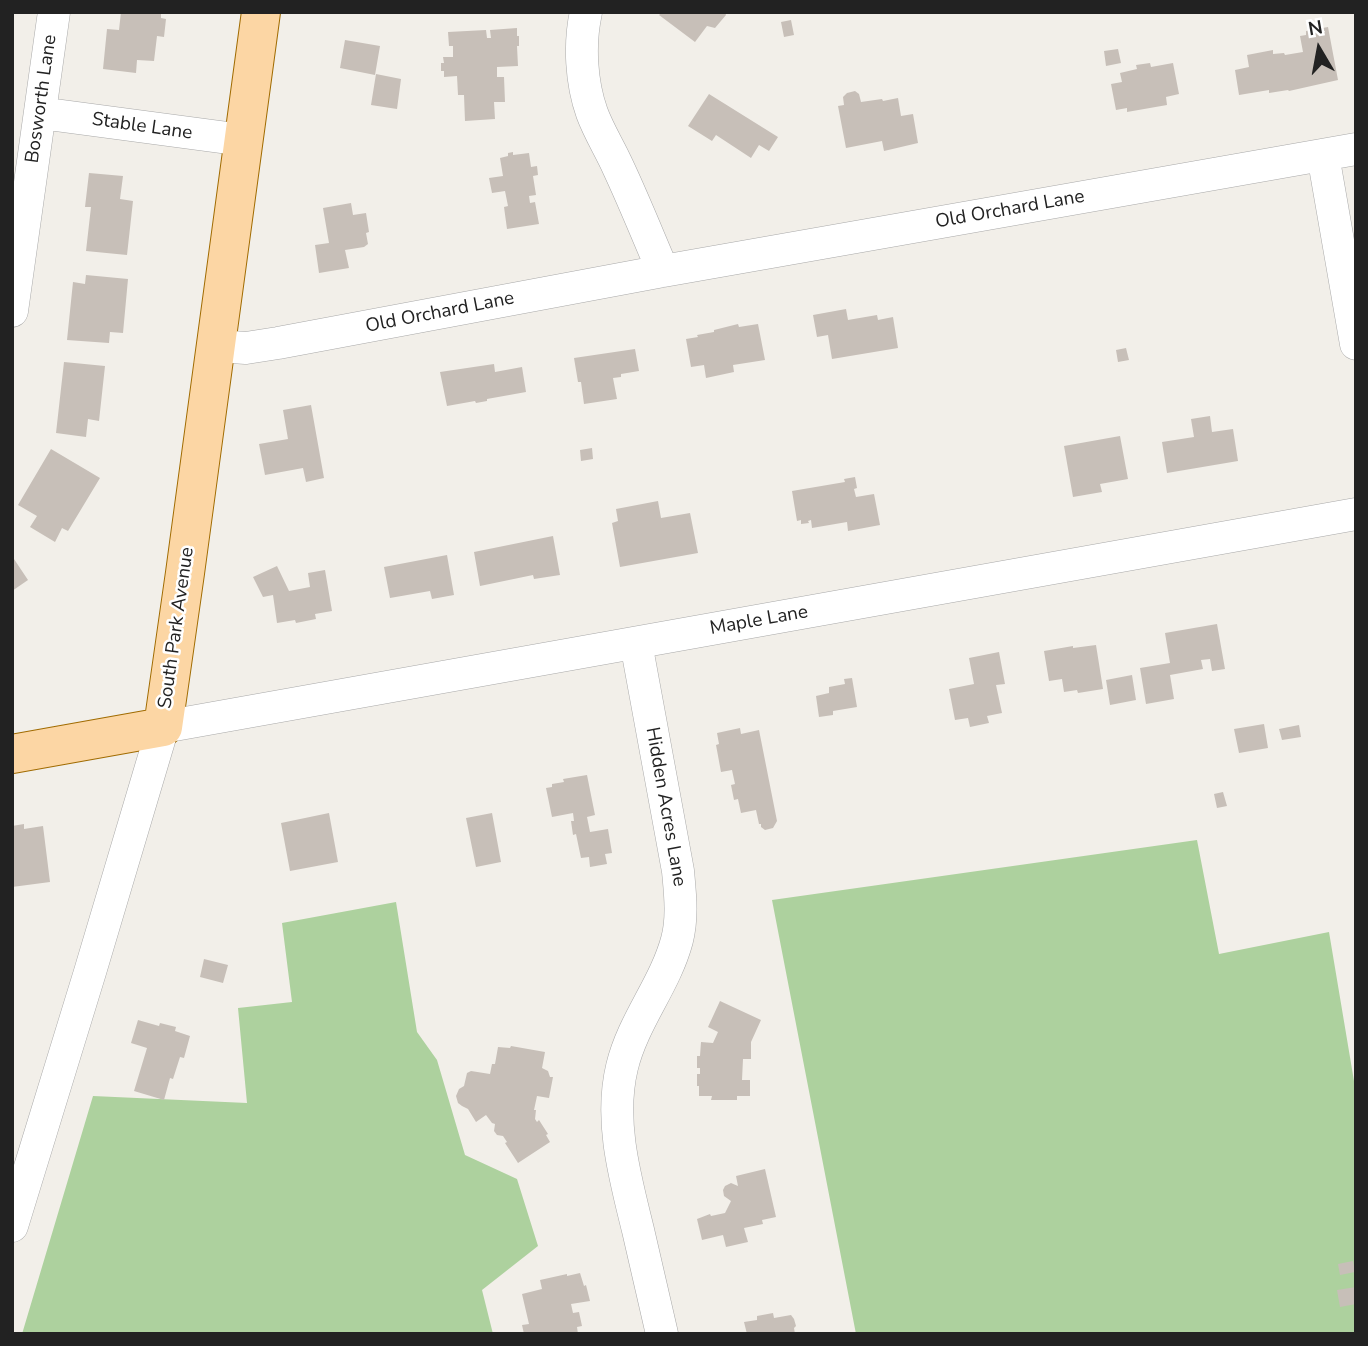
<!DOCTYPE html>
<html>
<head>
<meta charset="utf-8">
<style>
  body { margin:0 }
  #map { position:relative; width:1368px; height:1346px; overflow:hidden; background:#f2efe9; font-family:"Nunito Sans",sans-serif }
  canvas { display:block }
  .frame { position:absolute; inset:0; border:14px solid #222; pointer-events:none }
  .north { position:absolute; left:1284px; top:14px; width:70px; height:70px; -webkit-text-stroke:5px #fff; paint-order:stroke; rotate:350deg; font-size:19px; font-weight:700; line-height:28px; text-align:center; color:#222 }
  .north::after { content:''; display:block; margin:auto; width:24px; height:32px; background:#222; clip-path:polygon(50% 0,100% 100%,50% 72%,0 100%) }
</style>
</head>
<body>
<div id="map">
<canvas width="1368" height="1346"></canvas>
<div class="frame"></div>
<div class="north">N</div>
</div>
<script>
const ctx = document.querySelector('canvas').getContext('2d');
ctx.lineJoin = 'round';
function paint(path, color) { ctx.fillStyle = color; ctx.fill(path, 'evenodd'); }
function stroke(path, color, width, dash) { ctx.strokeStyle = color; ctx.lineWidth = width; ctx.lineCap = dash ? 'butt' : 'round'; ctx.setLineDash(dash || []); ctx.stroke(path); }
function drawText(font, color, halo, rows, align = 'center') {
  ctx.font = font + ' "Nunito Sans",sans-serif'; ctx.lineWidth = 5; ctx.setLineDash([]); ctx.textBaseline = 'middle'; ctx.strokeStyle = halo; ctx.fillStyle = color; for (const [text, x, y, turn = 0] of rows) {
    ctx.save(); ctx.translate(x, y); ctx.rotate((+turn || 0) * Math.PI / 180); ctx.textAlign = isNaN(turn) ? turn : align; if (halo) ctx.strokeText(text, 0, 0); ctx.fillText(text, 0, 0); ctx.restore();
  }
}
paint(new Path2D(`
  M1197,840L1219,954L1329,932L1356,1093V1334H856L772,900Z
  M396,902L417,1032L437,1060L465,1155L517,1179L538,1246L482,1290L493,1334H22L93,1096L247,1103L238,1008L292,1002L282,923Z`), '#add19e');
paint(new Path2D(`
  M121,12H161V18L166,19L164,37L157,36L154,61L137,60L136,73L103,69L107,29L119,30Z
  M662,12H725L726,15L715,28L707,26L695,42L659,15Z
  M791,20L794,35L784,37L781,22Z
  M1328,27L1338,80L1289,91L1288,90L1269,93V90L1239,95L1235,70L1249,67L1247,55L1273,50V54L1284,53L1285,55L1303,52L1300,36L1306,35V31Z
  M517,28V36H519V46H517L518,66L497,67V77H504L505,102H494L495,119L465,121L464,95H458L457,76L444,77V71H441V63H444L443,57H453V46H449L448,32L486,30L487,38H491L490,30Z
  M345,40L380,46L375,75L340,68Z
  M1118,49L1121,63L1106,66L1104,51Z
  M1150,63L1151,67L1173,63L1179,94L1166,97L1167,105L1127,112V108L1116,110L1111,84L1122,82L1120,73L1137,69L1136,65Z
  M376,74L401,79L397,109L371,105Z
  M855,91L859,94L861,102L882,99L883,101L898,98L901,116L913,114L918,143L884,151L882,141L846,148L838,106L844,105L843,97L847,93Z
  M709,94L778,137L769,151L759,145L751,158L716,135L712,141L688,126Z
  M513,152V155L529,153L531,167L537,166L538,175L533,176L536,195L529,196L530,203L535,202L539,224L507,229L504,207L508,206L505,191L492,193L489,178L503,176L500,158L508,156V153Z
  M89,173L123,176L120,199L133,201L127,255L86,251L91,207H85Z
  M351,203L353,215L366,213L369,232L366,233L368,244L364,247L345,250L349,268L319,273L315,245L329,243L323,208Z
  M86,275L128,279L123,333L110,332L109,343L67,340L73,282L85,284Z
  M846,309L848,320L877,315L878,320L893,317L898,348L832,359L828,335L817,337L813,315Z
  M738,324L739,327L758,324L765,360L733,365L734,372L706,378L704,365L691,367L686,339L698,337L697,335L714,332V330Z
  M1126,348L1129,360L1118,362L1116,350Z
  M635,349L639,371L621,374V377L613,378L617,399L584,404L581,382H578L574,358Z
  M64,362L105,366L99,421L88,419L86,437L56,433Z
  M494,364L495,372L522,367L526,392L487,399V401L476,403L475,401L447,406L440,372Z
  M311,405L324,478L306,482L303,468L265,475L259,444L288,439L283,410Z
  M1210,416L1212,432L1233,429L1238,461L1167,473L1162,442L1194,437L1191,419Z
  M1120,436L1128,479L1100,484L1102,492L1073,497L1064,446Z
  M592,448L593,459L581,461L580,450Z
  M51,449L100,478L68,531L62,528L55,542L30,527L37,516L18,505Z
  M855,477L857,488L854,489L856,497L874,494L880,525L848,531L847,522L812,528L811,520L808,521L809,523L801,524V520L797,521L792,491L845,482L844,479Z
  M658,501L661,518L690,513L698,553L620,567L612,523L618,521L616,509Z
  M553,536L560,575L534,579L533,575L480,586L474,552Z
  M447,555L454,595L432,599L430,591L390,598L384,567Z
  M12,556L28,580L12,591Z
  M277,566L289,591L310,587L308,573L325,570L332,611L315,614L316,619L296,623L295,620L277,623L273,595L263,597L253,577Z
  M1217,624L1225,669L1212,671L1210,659L1201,660L1203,669L1170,675L1174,699L1146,704L1140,668L1170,663L1165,633Z
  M1096,645L1103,689L1078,693L1077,690L1064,692L1062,679L1049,681L1044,651L1073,646V648Z
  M999,652L1005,684L996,685L1002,713L987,716L989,723L970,727L968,718L955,720L949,689L974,684L969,658Z
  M1132,675L1136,700L1110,705L1106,680Z
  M852,678L857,707L833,711V715L819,717L816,696L829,693V687L845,684L844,679Z
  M1264,724L1268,748L1239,753L1234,729Z
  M1299,725L1301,737L1282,740L1279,729Z
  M740,728L741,734L759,730L777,821L773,828L765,830L761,827V824H759L756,810L741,813L738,799L734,800L731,785L735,784L732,770L721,772L716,745L719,744L717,733Z
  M587,775L595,815L587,817L590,832L608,829L612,853L605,854L607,864L590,867L589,857L581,858L576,834L573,835L571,821H574L573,813L552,817L546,788L552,787V784L564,782L563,779Z
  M1223,792L1227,806L1217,808L1214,794Z
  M329,813L338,862L290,871L281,823Z
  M492,813L501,862L476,867L466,818Z
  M24,824V829L43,826L50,882L12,887V826Z
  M204,959L228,965L223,983L200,977Z
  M720,1001L761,1020L751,1042V1059H743L742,1080H750V1096H737V1100H711L712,1096H699V1086H697V1074H700V1068H697V1056H700L701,1042L713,1043L718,1032L708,1027Z
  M138,1020L159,1026L160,1023L176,1027L175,1031L190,1036L184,1058L180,1057L173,1079L170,1078L164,1100L134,1091L147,1048L131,1043Z
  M511,1046L545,1052L542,1068L548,1071L550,1077H553L549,1098L537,1096L534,1110H536L535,1119L537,1122L539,1120L548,1134L546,1135L550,1142L518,1163L505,1143L507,1142L503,1136L497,1135L494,1131L495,1124L492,1123L486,1115L476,1122L468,1109L462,1106L458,1103L456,1096L459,1089L464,1086L467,1073L471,1071L490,1074L492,1064H495L498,1047L510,1048Z
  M765,1169L776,1217L762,1220L763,1224L744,1228L748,1242L726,1247L723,1235L702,1240L697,1219L710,1214L711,1216L725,1213L731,1201L724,1196L723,1190L725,1186L731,1183L738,1186L736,1176Z
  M1353,1261L1355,1272L1340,1275L1338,1264Z
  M580,1273L584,1286L586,1285L590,1301L571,1304L573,1313L579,1312L582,1326L577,1327L578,1334H524L522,1325L529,1324L522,1294L542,1289L540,1280L567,1274V1276Z
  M1356,1287V1304L1340,1307L1337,1290Z
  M773,1313L774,1318L791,1315L794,1319L796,1326L794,1328L795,1334H747L744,1322L757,1320V1316Z`), '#c7bfb8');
const minor = new Path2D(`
  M586,12C579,44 581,82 592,113C599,132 610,149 618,167C634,201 648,236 663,271
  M40,113L243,140
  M1323,155L1356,344
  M12,311L54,12
  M216,346L246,348L278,343L663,271L1356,149
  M636,643L678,871C680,893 683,917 677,940C665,985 633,1021 622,1067C609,1121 625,1177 638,1230C646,1265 654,1299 662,1334
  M12,1226L90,972L163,727L1356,514`);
const major = new Path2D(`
  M12,754L163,727L185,573L261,12`);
stroke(minor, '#a9a9a9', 33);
stroke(major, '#a06b00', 40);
stroke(minor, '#fff', 32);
stroke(major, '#fcd6a4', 38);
drawText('19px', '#222', '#fff', [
  ["Bosworth Lane",42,99,-82],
  ["Stable Lane",142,127,8],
  ["Old Orchard Lane",1010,210,-10],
  ["Old Orchard Lane",440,313,-11],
  ["Maple Lane",759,621,-10],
  ["South Park Avenue",177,628,-82],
  ["Hidden Acres Lane",665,807,80]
]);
</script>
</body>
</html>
